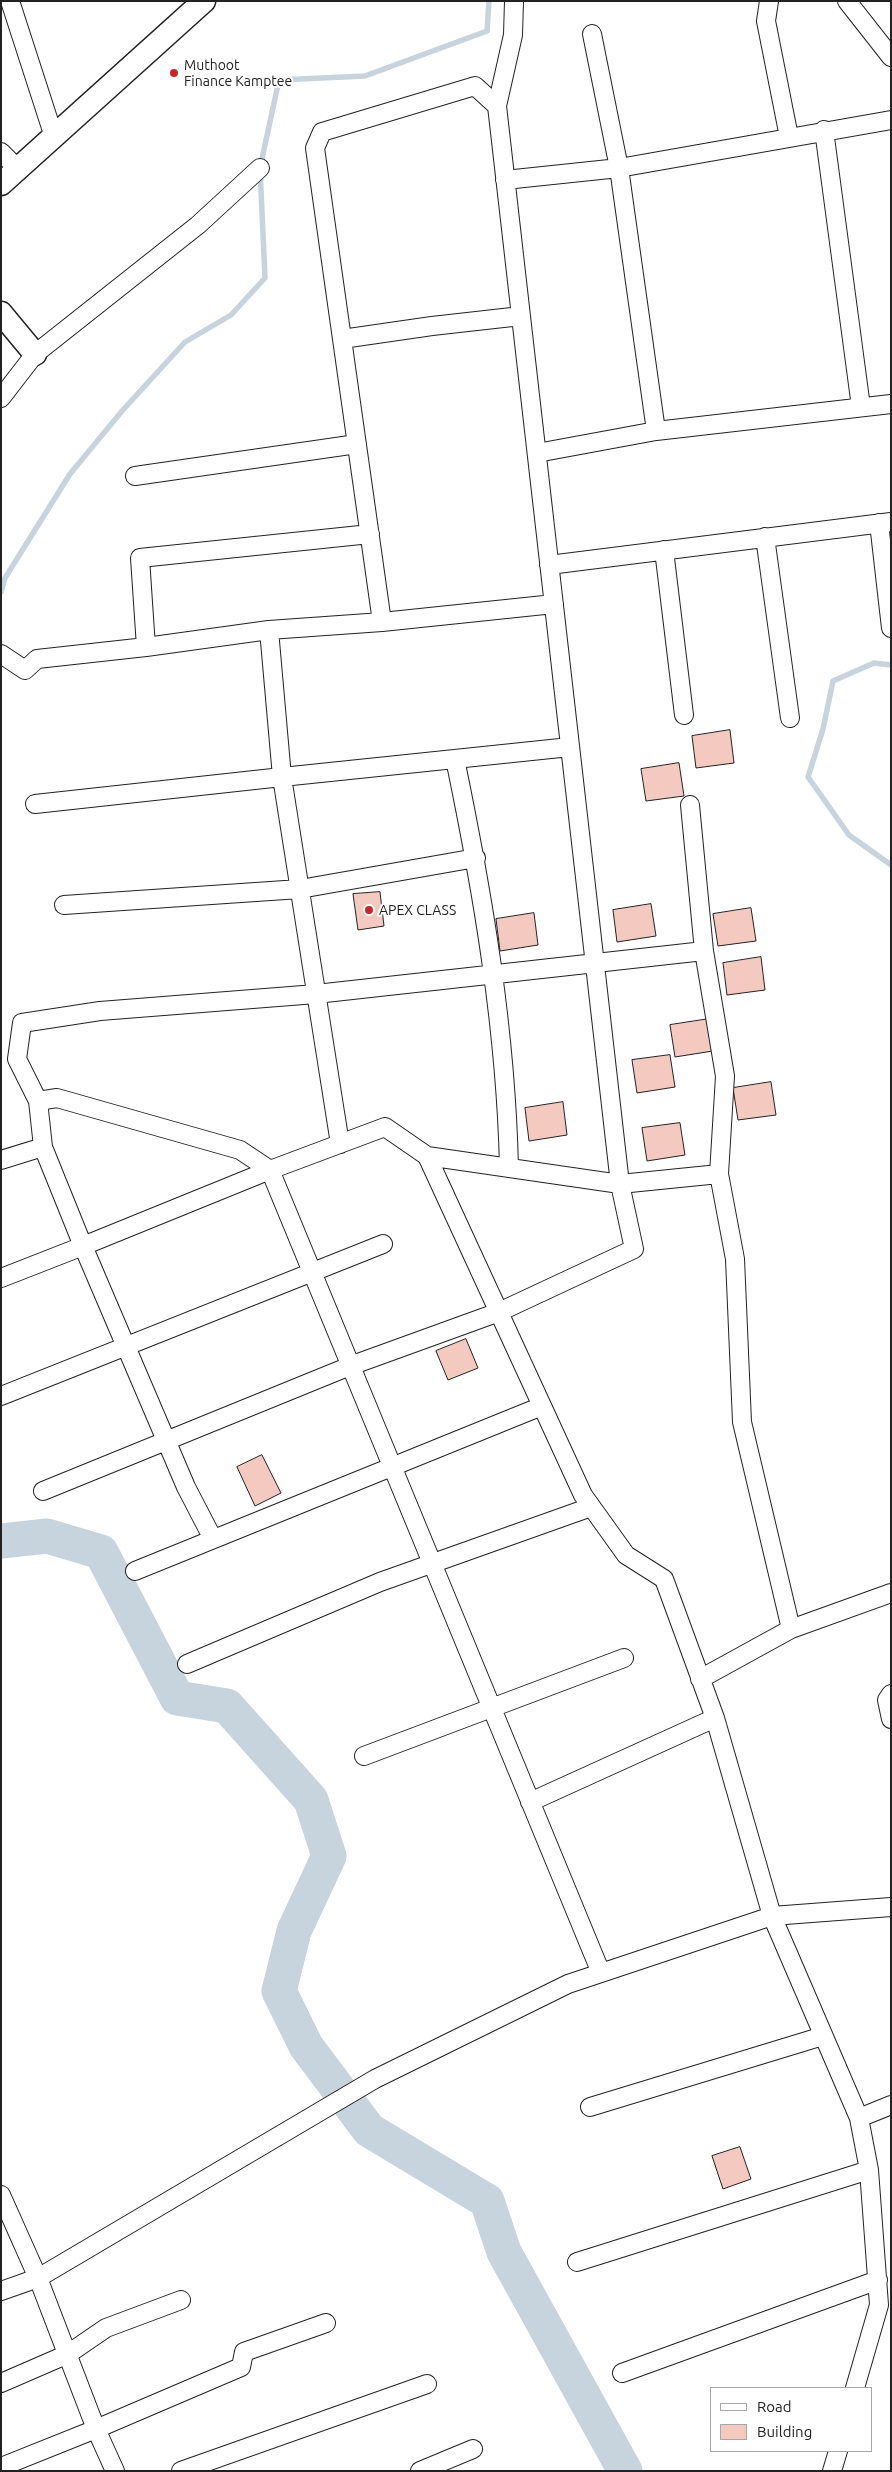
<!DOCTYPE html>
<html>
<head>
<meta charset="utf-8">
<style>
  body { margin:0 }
  #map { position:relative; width:892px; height:2472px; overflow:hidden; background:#fff; font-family:Ubuntu,sans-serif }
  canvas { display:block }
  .frame { position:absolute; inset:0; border:2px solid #222; pointer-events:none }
  .legend { position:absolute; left:710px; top:2387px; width:162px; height:65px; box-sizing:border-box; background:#fff; border:1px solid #a7a7a7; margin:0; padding:6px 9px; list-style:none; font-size:15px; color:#222 }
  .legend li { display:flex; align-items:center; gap:10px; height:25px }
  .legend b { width:25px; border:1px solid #a7a7a7 }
</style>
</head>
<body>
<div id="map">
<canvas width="892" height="2472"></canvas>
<div class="frame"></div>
<ul class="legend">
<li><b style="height:6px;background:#fff"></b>Road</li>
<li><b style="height:14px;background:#f3c9c0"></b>Building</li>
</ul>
</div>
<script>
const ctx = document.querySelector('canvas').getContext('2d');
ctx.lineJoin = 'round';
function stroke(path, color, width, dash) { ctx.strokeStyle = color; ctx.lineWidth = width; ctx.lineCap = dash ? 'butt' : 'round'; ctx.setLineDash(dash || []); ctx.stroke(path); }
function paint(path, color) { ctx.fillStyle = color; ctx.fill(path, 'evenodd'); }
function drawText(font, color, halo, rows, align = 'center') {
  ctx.font = font + ' Ubuntu,sans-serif'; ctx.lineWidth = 4; ctx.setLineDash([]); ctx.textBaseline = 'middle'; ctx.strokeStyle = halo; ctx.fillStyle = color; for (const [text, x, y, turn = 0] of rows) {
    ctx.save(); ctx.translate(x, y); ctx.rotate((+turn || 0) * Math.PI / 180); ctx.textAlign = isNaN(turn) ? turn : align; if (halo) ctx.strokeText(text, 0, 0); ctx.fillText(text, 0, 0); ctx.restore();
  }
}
stroke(new Path2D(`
  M1,592L5,578L70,474L122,411L185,342L231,315L265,278L260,168L279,80L365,76L487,31L489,1
  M891,665L874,663L833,681L823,729L808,777L849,835L891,865`), '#c7d3dd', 5.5);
stroke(new Path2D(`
  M1,1541L47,1536L101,1552L177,1698L227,1706L311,1800L329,1856L294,1931L279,1991L306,2046L369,2130L487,2201L504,2252L625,2471`), '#c7d3dd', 35);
const building = new Path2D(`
  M730,730L734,763L696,768L692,736Z
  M679,763L684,796L646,801L641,769Z
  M380,892L384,926L358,930L353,894Z
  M651,904L656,936L617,942L613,910Z
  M751,908L756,941L718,946L713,914Z
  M534,913L538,945L500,951L496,919Z
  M761,957L765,990L727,995L723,963Z
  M709,1019L713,1051L675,1057L670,1025Z
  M670,1055L675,1087L637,1093L632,1060Z
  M771,1082L776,1115L738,1120L733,1088Z
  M563,1102L567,1135L529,1141L525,1108Z
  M680,1123L685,1155L647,1161L642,1128Z
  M466,1339L478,1368L448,1380L436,1351Z
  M262,1455L281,1493L255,1506L237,1467Z
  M740,2147L751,2179L723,2189L712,2156Z`);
paint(building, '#f3c9c0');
stroke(building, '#222', 1);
const minor = new Path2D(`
  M10,1L54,137
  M769,1L766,21L789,137
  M847,1L891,57
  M592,34L619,168L656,431
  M824,130L861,407
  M1,152L18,169
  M505,180L619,168L891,120
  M342,339L432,326L521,316
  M1,398L35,354L198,225L260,168
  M537,453L656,431L891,404
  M135,476L357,444
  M879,523L891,628
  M765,537L790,718
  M664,550L684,715
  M549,565L891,522
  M382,622L315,148L322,132L475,86L497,106L513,35L514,1
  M146,647L140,558L370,534
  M1,654L25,670L37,659L146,647L269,630L382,622L554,604
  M455,759C483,894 506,1030 509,1168
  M35,804L282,777L269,630
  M690,805L704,951
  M64,905L300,889L476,858
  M38,1101L57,1098L240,1150L270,1170L601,1973
  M340,1144L282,777L570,747
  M427,1156L620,1184L497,106
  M1,1160L43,1147
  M1,1278L83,1246L43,1147L38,1101L17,1059L22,1023L100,1011L316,994L704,951L725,1076L719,1174L735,1259L742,1422L791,1629
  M1,1396L383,1244
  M43,1491L350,1366L499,1312L634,1249L620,1184L719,1174
  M213,1539L186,1487L83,1246L270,1170L385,1127L427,1156L583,1495L626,1555L664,1579L715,1718L772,1916L859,2118L869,2170L879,2305L855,2388
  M135,1571L542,1406
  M187,1664L380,1582L591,1507
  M700,1679L791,1629L891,1593
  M891,1694L887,1700L891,1719
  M364,1756L624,1658
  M530,1802L715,1718
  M590,2107L823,2036
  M859,2118L891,2105
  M1,2195L38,2278L96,2429L241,2367L244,2352L326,2323
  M577,2262L869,2170
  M1,2291L38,2278L375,2079L568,1984L772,1916L891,1907
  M622,2373L878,2280
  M1,2383L68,2354L106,2328L181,2300
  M1,2467L96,2429L115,2471
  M181,2471L427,2384
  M420,2471L473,2449
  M832,2471L838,2451`);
const tertiary = new Path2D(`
  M1,184L204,1
  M1,313L35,354`);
stroke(minor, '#222', 20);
stroke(tertiary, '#222', 25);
stroke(minor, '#fff', 18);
stroke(tertiary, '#fff', 22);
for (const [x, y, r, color] of [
  [174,73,5,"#c62828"],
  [369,910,5,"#c62828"]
]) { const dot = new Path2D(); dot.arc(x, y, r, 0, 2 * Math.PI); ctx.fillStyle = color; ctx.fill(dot); stroke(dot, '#fff', 2); }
drawText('14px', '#222', '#fff', [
  ["Muthoot",184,65],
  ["Finance Kamptee",184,81],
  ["APEX CLASS",379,910]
], 'left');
</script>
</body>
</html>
